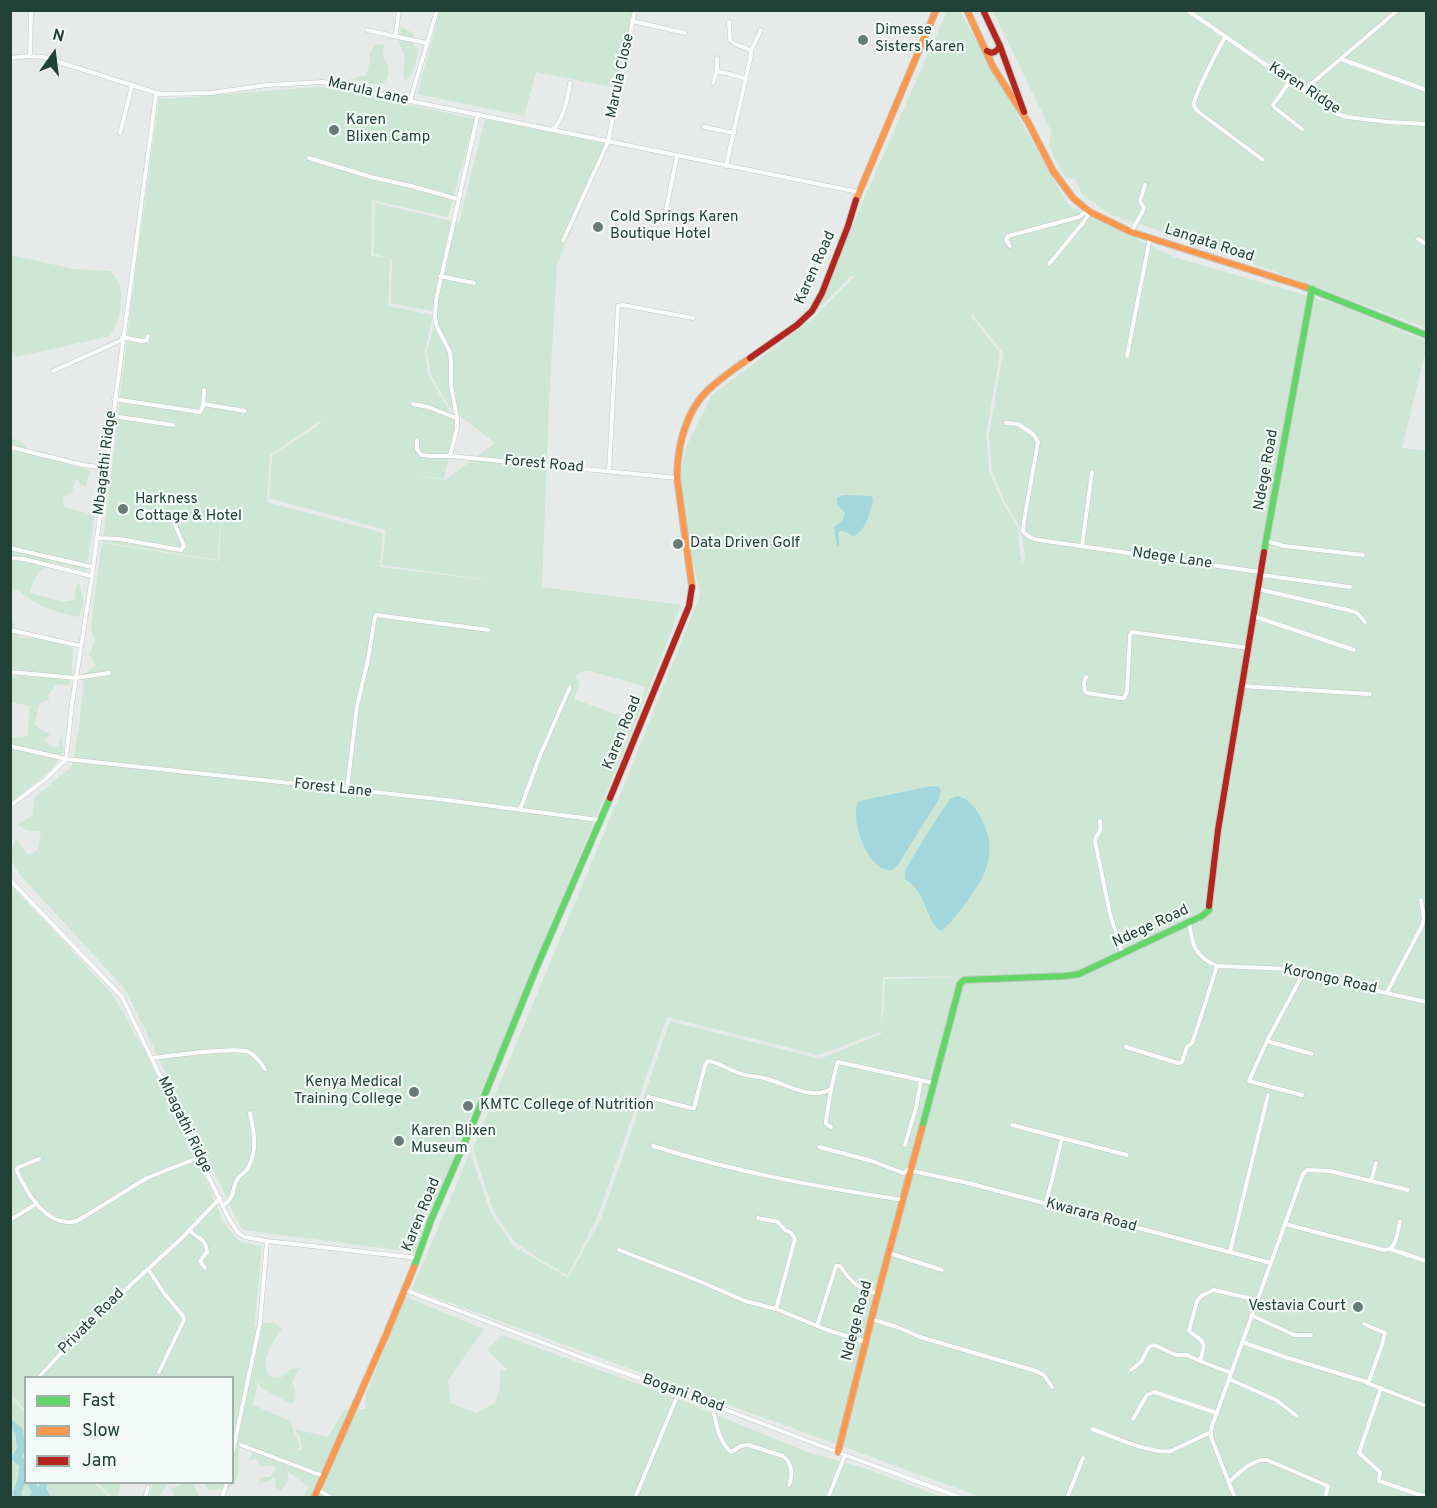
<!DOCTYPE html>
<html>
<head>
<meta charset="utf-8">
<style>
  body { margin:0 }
  #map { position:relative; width:1437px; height:1508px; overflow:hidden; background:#e6ebe9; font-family:Overpass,sans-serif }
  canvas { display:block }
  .frame { position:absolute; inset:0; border:12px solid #214137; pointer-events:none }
  .legend { position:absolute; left:24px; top:1376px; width:210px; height:108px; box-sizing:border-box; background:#f4faf7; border:2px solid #a0b0aa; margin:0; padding:8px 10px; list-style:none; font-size:18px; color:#214137 }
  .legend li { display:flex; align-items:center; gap:12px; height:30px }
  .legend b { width:30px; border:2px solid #a0b0aa }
  .north { position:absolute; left:24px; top:24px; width:60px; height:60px; -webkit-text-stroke:4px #f4faf7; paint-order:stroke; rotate:14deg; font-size:16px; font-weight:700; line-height:24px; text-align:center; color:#214137 }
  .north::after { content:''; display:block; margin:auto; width:21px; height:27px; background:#214137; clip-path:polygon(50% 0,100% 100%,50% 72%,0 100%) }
</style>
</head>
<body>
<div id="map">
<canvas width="1437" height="1508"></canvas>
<div class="frame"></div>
<ul class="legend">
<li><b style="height:8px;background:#63d668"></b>Fast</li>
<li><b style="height:8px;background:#ff974d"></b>Slow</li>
<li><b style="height:8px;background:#b3261e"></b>Jam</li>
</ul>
<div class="north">N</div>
</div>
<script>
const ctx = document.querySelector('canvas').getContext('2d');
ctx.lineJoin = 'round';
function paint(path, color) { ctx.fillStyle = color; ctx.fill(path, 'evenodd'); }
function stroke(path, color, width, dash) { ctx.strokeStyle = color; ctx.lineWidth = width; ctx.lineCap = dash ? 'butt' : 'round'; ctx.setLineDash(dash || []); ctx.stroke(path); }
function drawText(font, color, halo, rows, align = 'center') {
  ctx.font = font + ' Overpass,sans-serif'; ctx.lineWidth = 4.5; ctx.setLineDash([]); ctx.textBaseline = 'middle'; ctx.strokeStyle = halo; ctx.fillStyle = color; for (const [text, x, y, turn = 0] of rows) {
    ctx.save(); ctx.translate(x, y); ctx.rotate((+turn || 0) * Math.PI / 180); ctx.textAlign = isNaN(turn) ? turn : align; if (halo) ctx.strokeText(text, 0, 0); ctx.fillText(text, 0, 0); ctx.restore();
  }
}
paint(new Path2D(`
  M440,11H633L617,88L536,72L524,116L417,94Z
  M947,11H960L1068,205L1174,257L1333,303L1426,341V349L1402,448L1426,451V1497H981L412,1289L470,1152L491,1214L513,1246L568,1278L601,1219L670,1021L820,1059L881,1034V1032L818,1055L667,1017L597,1218L568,1275L539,1259L514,1241L493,1210L473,1148L628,775L700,595L678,489L679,479L686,447L712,395L812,319L854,277L851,276L816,311L843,246ZM972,314L1003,352L989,435L992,471L1004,500L1021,528L1025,558L1022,563L1019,548L1018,529L1002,501L989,471L986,435L1000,353L971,316ZM1006,976L885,979L884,1008L881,1027L883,977Z
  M993,11H1426V328L1225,253L1109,214L1082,194L1075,179L1065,178L1049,146L1051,131Z
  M401,27L413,33V44L418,50C417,61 414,74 405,81L403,74L405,58L399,42Z
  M376,44L384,45L383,57L388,66V77L383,84H373L351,80L359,76H366L370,61L369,53Z
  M316,87H329L475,119L448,217L372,200L371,256L384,257L374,254L375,203L459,223L485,119L607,144L557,264L549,402L542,587L681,605L670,635L627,743L414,1252L242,1230L125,989L22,877C11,862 7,857 16,839L28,855L38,850L41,831H29L17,825L33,815L34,798L72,766L79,728L84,674L96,665L89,654L95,641L91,628L100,554L103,543L219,561L221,521L222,516L220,520L218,560L103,542L131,304L159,98L165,99ZM390,258L392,259L391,303L438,312L427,351L431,375L450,408L495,443L445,480L402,474L444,479L455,428L454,414L449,410L428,375L425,351L433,315L388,306ZM325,421L317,425L318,426L272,455L269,498L386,530L382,565L510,583L380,567L383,533L267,502L270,455L315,424ZM590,671L646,687L632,720L574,699L579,684L576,676L580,672Z
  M10,255L74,269L110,271C114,275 117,279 119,283C125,300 119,321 110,336L16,357L11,352Z
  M10,438L22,442L30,454L90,470L86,486L80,484L76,478L72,492L63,498L64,507L95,515L86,571L53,563C36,572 35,575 30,593L63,602L74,600L76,587L79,583L84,602L79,617C52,611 38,607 17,589L11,594Z
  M11,608L13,621L19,638H37L73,648L72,674L69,686L57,684L48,695L49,700L39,703L35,725L44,732L50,733L47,738L44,740L53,747H59L60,735L64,750L54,767L11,802V737L28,736L30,706L11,702Z
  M11,885L112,994L124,1013L147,1056L211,1190L223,1222L240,1242L262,1246L254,1327L265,1323L274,1322L282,1329C275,1338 263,1356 266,1369C267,1372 269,1375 271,1377L280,1378L291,1369L300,1368L292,1381L295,1390L296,1400L291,1404L261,1388L258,1381L253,1405L291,1421C292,1431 297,1437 300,1446L297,1450L286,1453L302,1450L300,1437L295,1429L328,1437L345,1409H365L366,1394L406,1297L484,1329L448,1380L451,1403L476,1413L495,1403L500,1388V1372L507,1369L487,1350L502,1335L668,1395L807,1452L867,1469L942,1497H302L309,1487L288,1472L287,1461L288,1481L281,1490L276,1488L274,1476L271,1480L259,1484L261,1477H270L275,1470L274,1466H261L256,1458L248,1461L253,1453L249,1445L242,1443C234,1456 245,1480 229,1487C224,1489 216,1489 210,1491L204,1483L194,1484L199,1497H176L174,1496L171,1489L180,1485V1483L232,1482V1378H26L25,1410L11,1394Z
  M10,1396L25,1412L26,1482L94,1483L109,1497H11Z
  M153,1482L167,1483L159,1497H149Z
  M97,1483H121L118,1497H113Z`), '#cee6d4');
paint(new Path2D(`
  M843,495L870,496L872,497L873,501C869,515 866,530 853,537C850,533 843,530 838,532L839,543L838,547L837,546L834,528L836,525L842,522L845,513C841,506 836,508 837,498Z
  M932,786L939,787L941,791L939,799L899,863L893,870C874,872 862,845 858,830C856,822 856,813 856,806L859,801Z
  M958,796C970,800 975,807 981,818C999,852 986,876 965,904C957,914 951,924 940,931C924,916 926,891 905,879V870L938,816L950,799Z`), '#a4d7dc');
stroke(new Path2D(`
  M10,1423L19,1431L21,1449L16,1458L25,1465L23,1469L22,1479L17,1493L19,1498
  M31,1482L37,1494L32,1498
  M44,1482L42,1489L47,1498`), '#a4d7dc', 8);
const street = new Path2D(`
  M1187,10L1337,114L1347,117L1388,122L1426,124
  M632,21L685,33
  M367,30L393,36L396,33L399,10
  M393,36L427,43
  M1225,37C1219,48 1193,97 1194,105C1195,109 1197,111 1200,113L1263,160
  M751,51L761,30
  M30,56L31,10
  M10,58L30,56L43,57L160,94L211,93L267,85L323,82L410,101L858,192
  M1341,59L1426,90
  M717,71L737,76L746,79
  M1290,81L1273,105L1275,108L1302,129
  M713,83L717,71V58
  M1304,90L1398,10
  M410,101L437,10
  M478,114L436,300L435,318L437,327L450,352L451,362V385L457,418V428L450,456L677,478
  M704,127L734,133
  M553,130C563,119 568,97 570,83
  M120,133L132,86
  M309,158L371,177L411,186L458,199
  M726,166L751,55V51C745,46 736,47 730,40L729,22
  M665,215L677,156
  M1131,232L1143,211L1144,208L1140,201L1145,185
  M1418,239L1426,244
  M563,241L608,142L635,10
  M1010,246L1006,240L1008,236L1079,217L1088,210
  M1049,264L1083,223L1090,212
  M440,276L474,283
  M122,337L142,341L147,340L148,336
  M1127,356L1150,238
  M53,371L122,340
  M114,399L200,412L203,406L204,390
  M203,404L245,411
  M413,404L428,407L456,418
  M113,416L173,425
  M1006,423L1018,424L1034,435L1038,442L1024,521L1023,531C1029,539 1037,540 1046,541L1260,572
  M417,440V449L421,455L430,456H449
  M10,447L83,465L106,468
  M609,471L618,306L623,305L693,318
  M96,538L120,539L181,550L184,546L172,517
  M1266,541L1284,546L1363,555
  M1082,546L1092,472
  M10,548L92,567
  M10,558L24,559L91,576
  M1261,575L1350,587
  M1258,589L1352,611L1357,613L1365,622
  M1253,616L1354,650
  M10,630L81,646
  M10,672L76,678L109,673
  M1086,677L1084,683L1085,691L1087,693L1120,698H1124L1127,692L1130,635L1132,632L1248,648
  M1241,686L1370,694
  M10,746L66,759L438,799L599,820
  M347,790L357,706L368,660L375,617L376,615L489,630
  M10,806L47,778L66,759L72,703L91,583L156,94
  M520,810L539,758L570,687
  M1100,821C1101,829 1101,831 1096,837L1095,841L1110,914L1122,953
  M10,880L122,997L228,1217L238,1233L245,1237L267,1241L418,1258
  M1189,922C1192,944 1194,956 1217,966L1289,969L1303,974L1426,1002
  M1303,974L1267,1041L1312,1054
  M1387,992L1422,926L1424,918L1421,900
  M1267,1041L1249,1081L1302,1095
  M1126,1047L1178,1063L1182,1062L1187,1047L1192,1043L1197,1029L1217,966
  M152,1058C169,1056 236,1046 249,1052C255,1055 261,1063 265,1069
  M648,1097L691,1108H694L705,1065L708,1061C719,1062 728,1070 739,1073C748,1077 758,1076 767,1079C787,1084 811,1101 831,1089L837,1064L838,1062L934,1083
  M1012,1125L1127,1155
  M831,1127L826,1124V1121L831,1089
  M905,1145L916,1108L921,1080
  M653,1146C735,1172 818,1187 903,1200
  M819,1147L872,1161L903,1173L908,1170L968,1183L1271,1263
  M39,1159L17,1168V1171C27,1194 48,1229 77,1221L147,1178L200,1157
  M1371,1181L1376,1163
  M1046,1204L1062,1138
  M223,1206C237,1196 231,1188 238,1178C241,1174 246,1172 248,1168C258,1149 254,1132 250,1113
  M10,1220L36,1204
  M1285,1224L1384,1250L1390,1249L1394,1244L1397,1236L1400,1221
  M190,1230C197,1241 205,1235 207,1252L200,1261L205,1268
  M1390,1249L1426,1261
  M619,1250L699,1281L745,1301L776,1309L795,1239L791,1233L785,1230L778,1222L758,1218
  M1230,1252L1268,1095
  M889,1253L942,1270
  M148,1269L164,1293L183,1316L184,1320L159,1372
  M405,1290L588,1360L679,1392L845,1455L962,1498
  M776,1309L827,1330L866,1342
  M1251,1315L1294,1335H1311
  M871,1319L897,1327L920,1337L1036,1371L1044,1375L1052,1387
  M817,1326L836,1266H840C850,1281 860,1291 878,1293
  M1242,1342L1285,1357L1367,1382L1369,1381L1382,1345L1385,1333L1364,1324
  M1131,1370L1141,1362L1149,1347L1154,1345L1176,1355H1187L1200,1361
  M1231,1373L1200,1361C1207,1340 1204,1343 1189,1331L1197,1301L1201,1296L1207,1293L1214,1290L1257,1300
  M38,1378L89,1323L183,1237L220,1198
  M1229,1379L1276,1400L1297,1416
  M1367,1383L1426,1406
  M1381,1388L1359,1453L1380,1472L1379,1481L1426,1497
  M712,1406C716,1421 718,1442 731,1452L741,1446L748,1445L783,1456C792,1463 793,1475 789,1485
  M1133,1419L1147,1395L1154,1392L1217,1413
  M1092,1429C1110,1435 1152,1455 1171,1451L1211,1432
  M241,1445L323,1476
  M232,1455L260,1323L267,1241
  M1229,1482C1240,1472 1252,1459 1267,1460L1328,1486L1325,1498
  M318,1490L332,1498
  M145,1498L148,1487
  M222,1498L227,1482
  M635,1498L679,1392
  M828,1498L845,1455
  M1067,1498L1083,1458
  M1235,1498L1211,1437V1429L1303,1174L1307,1170L1330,1171L1408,1190`);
const fast = new Path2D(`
  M1305,287L1426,335
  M1264,552L1312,289
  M922,1128L960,984L964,980L1066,976L1079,974L1202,916L1209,910V906
  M414,1267L431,1220L474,1121L538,964L610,798`);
const slow = new Path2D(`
  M967,10L993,67L1028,122L1053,171L1073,198L1090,212L1131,232L1305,287
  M856,200L936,10
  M692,587L677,478C677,448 685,412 708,390C721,378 735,368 750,358
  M838,1452L878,1293L922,1128
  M314,1498L386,1335L414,1267`);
const jam = new Path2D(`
  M983,10L1000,46L1024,112
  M987,51C993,55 997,51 1000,46
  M750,358L797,325L812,311L822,293L848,226L856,200
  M610,798L689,606L692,587
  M1209,906L1218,830L1264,552`);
stroke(street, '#c3c8c6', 5);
stroke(fast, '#c1c9c6', 8);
stroke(slow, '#c1c9c6', 8);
stroke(jam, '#c1c9c6', 8);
stroke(street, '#fbfcfc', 4);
stroke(fast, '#63d668', 6);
stroke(slow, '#ff974d', 6);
stroke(jam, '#b3261e', 6);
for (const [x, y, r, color] of [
  [863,40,6,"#667c75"],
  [334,130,6,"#667c75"],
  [598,227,6,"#667c75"],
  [123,509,6,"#667c75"],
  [678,544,6,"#667c75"],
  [414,1092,6,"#667c75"],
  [468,1106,6,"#667c75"],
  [399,1141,6,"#667c75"],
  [1358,1307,6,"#667c75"]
]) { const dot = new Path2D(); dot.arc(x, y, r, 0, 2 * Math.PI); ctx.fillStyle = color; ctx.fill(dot); stroke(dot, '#f4faf7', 2); }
drawText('15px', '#214137', '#f4faf7', [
  ["Dimesse",875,31],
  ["Sisters Karen",875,48],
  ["Karen",346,121],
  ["Blixen Camp",346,138],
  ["Cold Springs Karen",610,218],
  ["Boutique Hotel",610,235],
  ["Harkness",135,500],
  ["Cottage & Hotel",135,517],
  ["Data Driven Golf",690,544],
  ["Kenya Medical",402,1083,"right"],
  ["Training College",402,1100,"right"],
  ["KMTC College of Nutrition",480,1106],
  ["Karen Blixen",411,1132],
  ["Museum",411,1149],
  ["Vestavia Court",1346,1307,"right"]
], 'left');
drawText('15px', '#214137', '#f4faf7', [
  ["Marula Close",621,76,-78],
  ["Karen Ridge",1304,89,33],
  ["Marula Lane",368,92,13],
  ["Langata Road",1209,244,18],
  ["Karen Road",816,268,-66],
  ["Mbagathi Ridge",106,463,-83],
  ["Forest Road",544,465,5],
  ["Ndege Road",1267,470,-80],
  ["Ndege Lane",1172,559,8],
  ["Karen Road",623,733,-68],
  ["Forest Lane",333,789,6],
  ["Ndege Road",1151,927,-25],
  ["Korongo Road",1330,980,12],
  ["Mbagathi Ridge",184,1125,64],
  ["Karen Road",422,1215,-68],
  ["Kwarara Road",1091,1216,15],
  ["Ndege Road",858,1321,-75],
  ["Private Road",92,1322,-45],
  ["Bogani Road",683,1394,20]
]);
</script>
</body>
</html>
